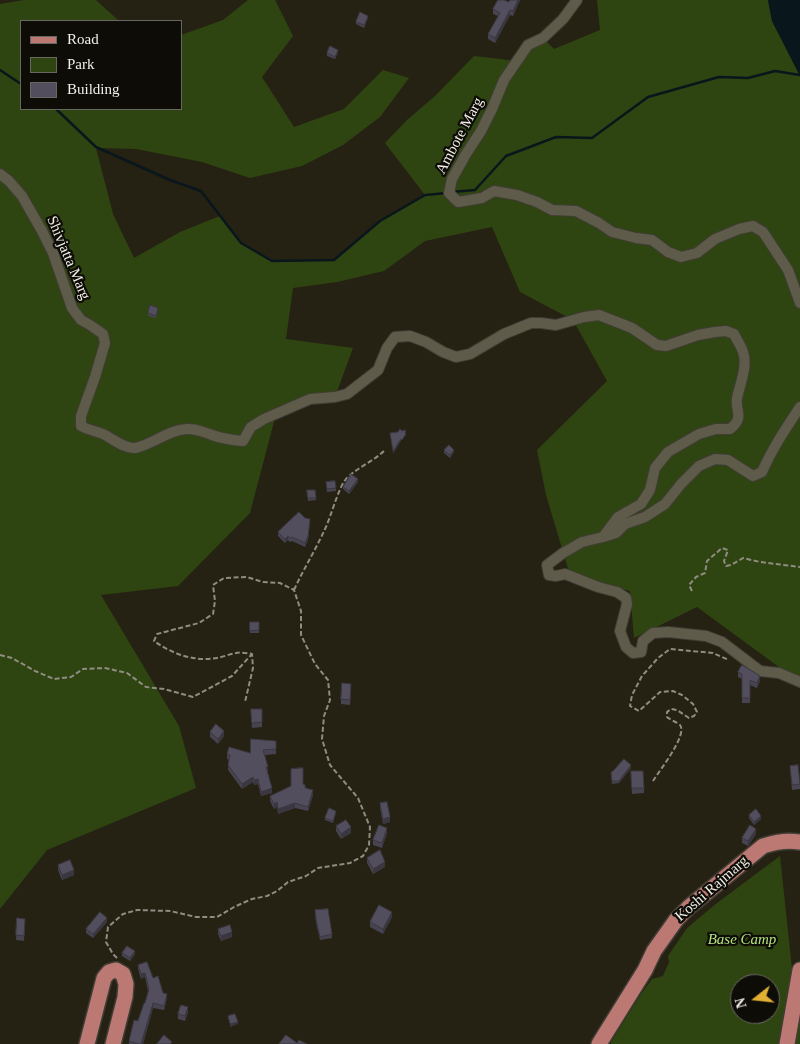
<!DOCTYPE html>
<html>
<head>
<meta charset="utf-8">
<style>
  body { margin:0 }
  #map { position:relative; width:800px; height:1044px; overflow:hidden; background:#252214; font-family:"Times New Roman",serif }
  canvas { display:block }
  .legend { position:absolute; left:20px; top:20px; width:162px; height:90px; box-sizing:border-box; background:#0d0c06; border:1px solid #686760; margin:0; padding:6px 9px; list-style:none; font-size:15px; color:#f1efe6 }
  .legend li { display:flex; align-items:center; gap:10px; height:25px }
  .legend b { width:25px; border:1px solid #686760 }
  .north { position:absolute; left:730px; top:974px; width:50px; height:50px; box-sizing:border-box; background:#0d0c06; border:1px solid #686760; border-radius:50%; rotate:254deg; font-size:14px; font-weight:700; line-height:20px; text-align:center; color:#f1efe6 }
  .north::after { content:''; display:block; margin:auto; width:18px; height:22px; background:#e2af34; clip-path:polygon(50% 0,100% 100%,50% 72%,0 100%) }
</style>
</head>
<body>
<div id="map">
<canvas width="800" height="1044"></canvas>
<ul class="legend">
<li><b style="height:6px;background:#bc7974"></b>Road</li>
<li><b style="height:14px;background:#2f4511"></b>Park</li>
<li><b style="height:14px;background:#534e5d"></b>Building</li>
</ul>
<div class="north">N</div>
</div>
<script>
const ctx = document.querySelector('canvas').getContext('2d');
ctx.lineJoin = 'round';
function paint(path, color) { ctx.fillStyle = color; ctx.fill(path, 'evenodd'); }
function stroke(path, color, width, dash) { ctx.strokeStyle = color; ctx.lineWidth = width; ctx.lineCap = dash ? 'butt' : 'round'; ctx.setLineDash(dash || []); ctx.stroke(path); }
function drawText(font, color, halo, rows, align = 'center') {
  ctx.font = font + ' "Times New Roman",serif'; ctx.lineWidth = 4.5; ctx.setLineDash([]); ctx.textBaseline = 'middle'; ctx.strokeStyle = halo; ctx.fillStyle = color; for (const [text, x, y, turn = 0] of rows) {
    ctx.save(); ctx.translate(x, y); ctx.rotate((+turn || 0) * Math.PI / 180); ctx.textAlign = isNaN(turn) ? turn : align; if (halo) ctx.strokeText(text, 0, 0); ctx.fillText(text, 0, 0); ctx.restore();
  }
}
paint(new Path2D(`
  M24,0H96L119,21H21V109H181V35L223,20L248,0H275L293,36L262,77L294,127L344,109L383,70L409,78L380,117L343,145L302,166L250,178L202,162L136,149L96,148L113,214L134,258L180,232L220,216L241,243L272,261L334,260L380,221L425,195L385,143L407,120L435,96L474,56L517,61L543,38L554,49L600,30L597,0H768L772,21L800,76V684L798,681L697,607L634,638L630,591L570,575L546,495L537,450L607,381L573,320L520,292L492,227L425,241L384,271L337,282L293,288L286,339L353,348L335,397L310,399L276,414L250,513L178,586L101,595L179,726L196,788L47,850L0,909V4Z
  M780,856L795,997L800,996V1044H611V1042L641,994L652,979L663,976L669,962L668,956L687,928L717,903ZM740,984H770V1014H740Z`), '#2f4511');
paint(new Path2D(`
  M768,0H800V76L772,21Z`), '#09161b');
stroke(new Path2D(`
  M0,70L21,84
  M56,109L96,147L170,180L201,191L241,243L272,261L334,260L380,221L425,195L447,193
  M452,192L475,190L506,156L556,137L592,138L648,97L719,77L748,78L775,71L800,75`), '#09161b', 2.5);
const street = new Path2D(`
  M577,0L563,19L543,38L528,45L504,80L492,109L481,131L466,154L452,179L449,193L458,202L482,198L494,191L517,195L537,202L552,210L576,211L599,223L612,232L636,238L652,240L668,252L681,257L697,253L715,239L739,229L753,226L763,232L788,270L800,303
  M0,174L9,181L22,196L42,231L53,253L72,308L81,320L90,325L103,334L105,343L95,377L81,416V426C88,430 96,431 103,434C112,438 124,449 135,448C152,445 168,430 186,429C196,428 203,432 212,435C222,439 232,440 243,441L251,427L264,419L310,399L335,397L347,394L378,370L387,348L395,337L410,336L426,342L443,352L456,357L470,354L504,334L531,323H541L556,325L584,317L599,315L632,328L657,345L666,346L698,335L715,332L726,331L734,334C737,340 741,346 743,352C748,366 740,384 737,398C735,412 745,417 730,429H716L699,434L668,452L655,468L650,490L641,504L618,517L603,537L582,542L563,553L547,565L549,575L556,576L565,574L598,587L617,592L626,598L627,604L620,631L626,647L633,653L641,652L643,641L653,633L668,632L706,636L722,642L760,671L779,673L800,682
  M603,537L616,533L625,524L645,517L665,504L681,484L699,466L715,459L728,460L753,476L762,472C772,449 786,428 800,407`);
const primary = new Path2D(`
  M87,1044L104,978L109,972L116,970L123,974L126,984L125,997L113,1044
  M599,1044L645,970L654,951L676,920L689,907L763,846C775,842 788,840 800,842
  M787,1044L800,970`);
stroke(street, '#403d34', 12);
stroke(primary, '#403d34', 18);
stroke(new Path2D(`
  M294,590C303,570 315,551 324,531C331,518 338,487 347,478C358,467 374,461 385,450
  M692,591L689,585L696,577L705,573L707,561L722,548L728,550L724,561L726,566L731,565L743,558L760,562L800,567
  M0,655L12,658L35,671L54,679L71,677L83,669L105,668L127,673L146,687L164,689L193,697L232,676L252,654
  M653,781C659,771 688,735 680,725C677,722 670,720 667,717V712L671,709L677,710L689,718L694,716L697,712L693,704L682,695L673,691L660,692L639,711L630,706L632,695L642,676L658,658L670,649L713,653L729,660
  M117,958L113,954L106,942L108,927L123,914L137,910L170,911L196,917H217L234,907L252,899L267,896L277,891L288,882L306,876L318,868L350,863L363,856L369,845L370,827L358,798L330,765L322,739L324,716L330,700L328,680L315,664L301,635V611L294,590L280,583L263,582L247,577L224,578L213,585L215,601L213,614L199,623L157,634L154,641C172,654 195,662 217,658C223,657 230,654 236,653C241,652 247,653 252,654L253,668L245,702`), '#8f8c81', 2, [5, 2.5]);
stroke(street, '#5e5b4b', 10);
stroke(primary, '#bc7974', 15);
paint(new Path2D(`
  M510,0H520L513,16L510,15L495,43L488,39V34L498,16L493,14V9L509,2Z
  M368,18L364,28L356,24V22Z
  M338,52L335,59L327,56V53Z
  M158,310L156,318L148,316V313Z
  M444,450L454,452L450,458L444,453Z
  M335,481L336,491L327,492L326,482Z
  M358,482L349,494L343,489V487Z
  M307,490H315L316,500L308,501Z
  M310,523L308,540L305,547L292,541L290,542L288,540L285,543L278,536V532Z
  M250,622H259V633H250Z
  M738,672L760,681L757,688L750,685V703H742V679L738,677Z
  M351,689L350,705L341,704V699Z
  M251,709H262V727L252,728Z
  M210,732L224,736L218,744L210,737Z
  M276,741V754L265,755L268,771L267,772L272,793L261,796L258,784L254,785L253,782L242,789L228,770L229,760L227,759V754L250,753Z
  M790,766L800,782V789L792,790Z
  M631,768L619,783L612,784L611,774Z
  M631,776L644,788V793L632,794Z
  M303,784L313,795L308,811L295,808L278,814L277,807L274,809L270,801V796Z
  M380,803L390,822L383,824L380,808Z
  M336,813L333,823L325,820V818Z
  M749,815L761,819L754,825L749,818Z
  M336,826L351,833L341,839L336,831Z
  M387,833L382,848L373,845V840Z
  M756,834L748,846L742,843V838Z
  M367,858L385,867L373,874L367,863Z
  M58,865L74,875L62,880L58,870Z
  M315,910L332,934V938L320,940L316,923Z
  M392,917L383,934L370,927V922Z
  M17,918L25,919L24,941L16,940Z
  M107,922L93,938L86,933V929Z
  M218,929L232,937L221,941L218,934Z
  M122,953L135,954L130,961L122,956Z
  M138,965L153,978L167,998L164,1010L153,1008L143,1044H129V1041L145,1003L148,991L145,977L141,979L138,969Z
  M188,1012L185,1021L178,1019V1014Z`), '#474350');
paint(new Path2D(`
  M518,0H520L513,16V11Z
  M510,10V15L495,43V38Z
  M401,439V441L393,454V451Z
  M454,450V452L450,458V455Z
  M358,479V482L349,494V491Z
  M310,519L308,540L305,547V543Z
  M288,536V540L285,543V539Z
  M760,676V681L757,688V683Z
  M224,731V736L218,744V739Z
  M631,765V768L619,783V781Z
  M253,777V782L242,789V784Z
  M258,779V784L254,785V780Z
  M272,788V793L261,796V792Z
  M313,790V795L308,811V807Z
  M277,802V807L274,809V804Z
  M295,803V808L278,814V809Z
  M761,816V819L754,825V822Z
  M390,817V822L383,824V819Z
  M351,827V833L341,839V834Z
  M387,828V833L382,848V843Z
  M756,829V834L748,846V841Z
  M385,862V867L373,874V869Z
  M74,870V875L62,880V875Z
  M392,912V917L383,934V929Z
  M107,918V922L93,938V934Z
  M232,932V937L221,941V936Z
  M135,951V954L130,961V958Z
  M145,973V977L141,979V974Z
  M167,994V998L164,1010V1006Z
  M153,1003V1008L143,1044H141Z
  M188,1007V1012L185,1021V1016Z
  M238,1022V1024L230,1027V1024Z`), '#3a3741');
const building = new Path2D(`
  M498,0H504L509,2L510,0H518L513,11L510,10L495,38L488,34L500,13L493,9Z
  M360,12L368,16L364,25L356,22Z
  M330,46L338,50L335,57L327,53Z
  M150,305L158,308L156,316L148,313Z
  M400,429L402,431L406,430L405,433L406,434L402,440L401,439L393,451L390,433L398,432Z
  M449,445L454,450L450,455L444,450Z
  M351,474L358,479L349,491L343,487Z
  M335,481L336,488L327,489L326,482Z
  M307,490H315L316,498H308Z
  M299,512L305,518L310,519L308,536L305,543L292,537L290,538L288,536L285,539L278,532Z
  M250,622H259V630L250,631Z
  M742,665L760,676L757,683L750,680V698H742V674L738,672Z
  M342,683L351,684L350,700L341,699Z
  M251,709H262V722L252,723Z
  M216,724L224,731L218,739L210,732Z
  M251,739L276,741V749L263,750L268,767H266L272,788L261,792L258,779L254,780L253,777L242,784L228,765L230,755L227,754L229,747L250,753Z
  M624,759L631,765L619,781H612L611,772L613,771Z
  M798,765L800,784L792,785L790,766Z
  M303,768V784L305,785V788L313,790L308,807L295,803L278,809L277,802L274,804L270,796L291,786V769Z
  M631,771H643L644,788H632Z
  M387,802L390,817L383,819L380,803Z
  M329,808L336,811L333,821L325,818Z
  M756,809L761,816L754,822L749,815Z
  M346,820L351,827L341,834L336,826Z
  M379,825L387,828L382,843L373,840Z
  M750,825L756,829L748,841L742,838Z
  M380,850L385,862L373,869L367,858Z
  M70,860L74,870L62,875L58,865Z
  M379,905L392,912L383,929L370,922Z
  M328,909L332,934L320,937L316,919L315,910Z
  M100,912L107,918L93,934L86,929Z
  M17,918L25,919L24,936L16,935Z
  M230,925L232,932L221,936L218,929Z
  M127,946L135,951L130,958L122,953Z
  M147,962L153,978L158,976L163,993L167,994L164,1006L153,1003L141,1044H139L129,1041L134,1020L138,1021L144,1003H145L149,989L145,973L141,974L138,965Z
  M181,1005L188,1007L185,1016L178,1014Z
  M235,1014L238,1022L230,1024L228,1016Z
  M164,1035L172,1042L170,1044H157Z
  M286,1035L297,1043L299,1040L307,1044H279Z`);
paint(building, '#534e5d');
stroke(building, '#3a3741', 1);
drawText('15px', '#f1efe6', '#0d0c06', [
  ["Ambote Marg",460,136,-62],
  ["Shivjatta Marg",68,258,67],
  ["Koshi Rajmarg",712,889,-41]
]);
drawText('italic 15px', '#b4e27f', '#0d0c06', [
  ["Base Camp",742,940]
]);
</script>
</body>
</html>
